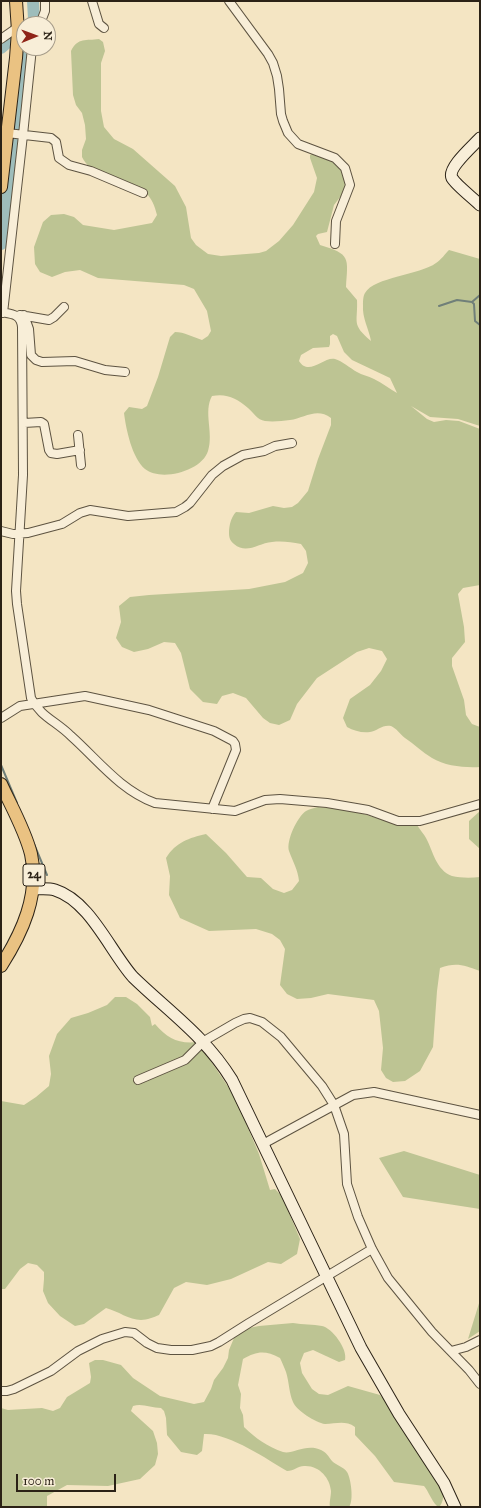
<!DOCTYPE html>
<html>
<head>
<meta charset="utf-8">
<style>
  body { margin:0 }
  #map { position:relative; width:481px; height:1508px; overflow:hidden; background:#f4e5c3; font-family:"IM FELL Great Primer",serif }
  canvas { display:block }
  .frame { position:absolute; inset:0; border:2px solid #2b2216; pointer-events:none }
  .north { position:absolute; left:16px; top:16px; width:40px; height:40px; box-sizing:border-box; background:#f8eed8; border:1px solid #a69c8a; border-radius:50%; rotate:89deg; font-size:11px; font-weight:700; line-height:16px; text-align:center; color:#2b2216 }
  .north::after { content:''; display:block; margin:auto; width:14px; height:18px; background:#8f2418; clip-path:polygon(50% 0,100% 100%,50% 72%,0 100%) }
  .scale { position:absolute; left:16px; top:1474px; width:100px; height:18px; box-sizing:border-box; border:2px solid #2b2216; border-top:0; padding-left:5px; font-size:12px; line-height:14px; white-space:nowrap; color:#2b2216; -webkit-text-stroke:3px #f8eed8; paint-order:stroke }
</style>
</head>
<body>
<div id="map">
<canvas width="481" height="1508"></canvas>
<div class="frame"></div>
<div class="north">N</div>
<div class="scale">100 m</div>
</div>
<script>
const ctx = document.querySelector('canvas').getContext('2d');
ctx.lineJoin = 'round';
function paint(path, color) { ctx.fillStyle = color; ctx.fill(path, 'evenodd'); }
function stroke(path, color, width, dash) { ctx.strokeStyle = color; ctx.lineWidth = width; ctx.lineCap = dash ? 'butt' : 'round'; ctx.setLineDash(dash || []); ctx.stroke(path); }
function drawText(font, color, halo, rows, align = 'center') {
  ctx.font = font + ' "IM FELL Great Primer",serif'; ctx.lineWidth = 3.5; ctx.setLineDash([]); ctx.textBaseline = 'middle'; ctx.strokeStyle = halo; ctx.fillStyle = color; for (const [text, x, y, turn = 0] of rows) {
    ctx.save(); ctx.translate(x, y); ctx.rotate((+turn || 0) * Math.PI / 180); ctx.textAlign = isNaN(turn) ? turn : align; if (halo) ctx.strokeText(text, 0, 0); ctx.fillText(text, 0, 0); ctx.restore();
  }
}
paint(new Path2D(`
  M99,39L103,42L105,51L101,63V111L104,127L114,139L133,149L175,186L186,207L191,238L196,245L208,254L221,256L259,253L266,251L279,241L293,225L314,192L317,178L310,158V155L314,153L335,161L341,168L345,183L344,192L334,205L327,232L318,234L316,236L320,245C351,254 348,258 346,287L357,300C358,323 351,324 371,341C369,329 362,318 363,305C363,302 363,296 365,293C374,277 420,275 436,263C441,260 445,254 449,250L480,259V426L458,419L430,417L411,406L427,419L434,422L446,420L459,421L480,429V585L463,588L458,594L464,627L465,642L452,658V666L464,700L466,715L472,724L480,727V767C465,768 445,766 432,758C422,752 414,744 405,738C400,734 396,728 391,726C383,724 377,731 370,732C362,733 354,731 347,727L343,718L350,699L370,685L381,671L387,659L382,651L369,648L357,652L317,678L297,704L290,720L279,725L270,723L263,718L246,698L233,693L222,696L217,704L203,702L190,689L181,653L175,643L164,642L148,649L134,652L122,647L116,638L121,622L119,606L130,597L149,595L249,589L285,582L303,573L308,563L306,551L301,544C291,542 282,541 272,542C258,543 247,555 234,544C230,541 229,537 229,533C229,526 231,517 236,512L249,513L273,506L284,508L292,507L298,503L308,491L318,459L331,425V418C317,407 304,418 290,420C282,421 273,422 265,421C257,420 254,413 248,408C237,398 226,393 212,396C203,412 214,433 208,451C202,471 161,482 145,469C132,458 126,429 124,413L129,407L142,409L147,406L158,377L170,337L175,332C184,332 193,337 202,340L208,336L211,331L207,311L194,289L184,285L98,278L80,270L65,272L52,277L40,272L35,264L34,247L43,222L51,215L64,214L74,217L83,225L114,230L152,223L157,215C149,176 116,185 90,167C87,165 84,161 82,157V150L86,139L85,125L82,113L76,105L73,95L71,51C78,37 86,41 99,39ZM333,334L337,336L344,352L352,360L390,378L397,393C390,389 382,383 374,379C368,376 362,375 357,372C350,368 342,361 335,359C324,356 309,377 299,361L301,355L313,348L329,347L330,344V336Z
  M318,807L348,809L389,822L417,825C420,830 424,834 426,838C433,851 436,870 452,876C460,878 471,878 480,877V971C464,965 456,962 440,968L437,991L433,1047L420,1071L405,1081L393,1082L386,1078L381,1070L383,1048L379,1011L374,1000L328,994L311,998L297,999L287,994L280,985L285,949L280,940L272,934L256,929L209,931L180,918L169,895L170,876L166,858C176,842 189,838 206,834L226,853L247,877L261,878L273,889L284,893L292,890L299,881C298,870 293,862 289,851C286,841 297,817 306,811C309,809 314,808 318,807Z
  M480,811V849L469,839V821Z
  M115,997H126L137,1004L150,1017L152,1026L155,1024C168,1039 178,1044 198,1042L235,1097L259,1154L270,1190L275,1189L282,1196L300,1239L297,1254L281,1264L268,1262L231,1279L207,1285L186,1282L174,1288L159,1315C154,1317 147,1320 141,1320C129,1320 118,1311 106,1308L84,1324L75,1326L60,1316L48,1303L43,1291L44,1279V1272L37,1265L28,1263L20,1269L5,1289H1V1101L24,1105L36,1097L49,1086L51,1074L49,1056L57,1034L71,1018L88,1013L107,1005Z
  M404,1151L480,1175V1209L403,1197L379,1158Z
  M480,1300V1331L468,1339Z
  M293,1323C303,1325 313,1324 322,1326C332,1328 348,1349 345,1360L339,1362L313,1350L304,1353L300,1363L302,1373L312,1389L319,1394L328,1395L348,1386L380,1395L392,1408L442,1483C443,1491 445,1499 440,1506H437C431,1500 429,1492 424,1486L394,1482L375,1456L355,1435V1427C345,1420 336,1424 325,1424C316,1423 296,1410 293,1402C289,1393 289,1381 286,1372C284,1367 282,1362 280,1358C265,1350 257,1351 243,1359L238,1385L241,1394L240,1408L243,1415L244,1427C255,1438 268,1447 283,1452C292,1455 306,1443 321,1450C326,1452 329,1457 332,1461C336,1465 344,1467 347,1472C351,1478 354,1501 349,1507H330C329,1502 331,1497 331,1491C330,1478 319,1465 304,1466C298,1466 294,1471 287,1471C267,1459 227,1432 204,1434L202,1451L197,1455L181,1452L167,1435L166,1418L164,1411L161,1408C151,1408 142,1403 133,1406L131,1411L153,1431L157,1443L158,1454L155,1465L140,1479L108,1486L67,1485L47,1496V1507H1V1408L8,1410L42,1408L53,1411L60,1408L67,1397L90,1383L91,1377L89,1363L95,1360H103L121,1365L133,1378L160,1396L194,1404L204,1402L211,1389L214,1380L223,1368L228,1358L229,1350L234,1338L244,1329L259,1326Z`), '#bdc493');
stroke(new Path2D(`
  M472,302L480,295
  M439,306L457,300L472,302L474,304L475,321L480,325
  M1,765L17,803
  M34,844L47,875`), '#707f79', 2);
stroke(new Path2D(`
  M32,24L34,19L33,1
  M1,48L9,41L24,33
  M1,244L27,48`), '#9ebdbb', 12);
const street = new Path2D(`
  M92,1L99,24L104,28
  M229,1L268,54L273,63L277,76L279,89L281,114L283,121L288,133L298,144L335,158L345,168L350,185L336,221L335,244
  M40,24L45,11V1
  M1,39L18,27
  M7,133L51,138L56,142L59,158L69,165L91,171L143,193
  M1,312C12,314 21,314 22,327L23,475L16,591L17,604L31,698C41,717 56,721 71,736C98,760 120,790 155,803L235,811L265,800L280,799L327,803L368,810L398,821H420L431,818L480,804
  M3,313L23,135L32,48
  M20,315L49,320L54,317L64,307
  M24,315L29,329L31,355L36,360L42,362L75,361L105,370L125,372
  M24,423L41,422L44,424L49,450L51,453L57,454L80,450
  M78,435L81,465
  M1,531L13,534L28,533L62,524L80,513L90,510L128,516L176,512L185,507L190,503L212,475L223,466L243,455L264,451L275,446L292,443
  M1,718L20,706L85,696L149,710L214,731L233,741L235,744L236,750L212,809
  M138,1080L185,1060L204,1041L235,1023L244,1019L250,1018L262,1022L281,1037L322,1086L334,1105L344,1134L347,1184L358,1217L372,1249L388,1278L432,1332L469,1370L480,1384
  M263,1144L353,1095L374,1092L480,1115
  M451,1351L466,1347L480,1340
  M1,1391H7L14,1389L51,1371L78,1351L102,1339L125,1332L134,1333L147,1343L157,1348L171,1350H192L211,1346L219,1342L249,1323L372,1249`);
const secondary = new Path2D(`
  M480,138C473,146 447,168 452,178C456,185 473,198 480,205
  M33,889C41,889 48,888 55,890C90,901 110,951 133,977C169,1012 205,1036 232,1080L361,1348L399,1414L444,1483L455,1507`);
const primary = new Path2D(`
  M1,187L16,58L18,31L16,1
  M1,784C11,806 25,830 31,854C40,895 22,933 1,966`);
stroke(street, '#5d5341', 10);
stroke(secondary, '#2b2216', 13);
stroke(primary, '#2b2216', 14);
stroke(street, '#f8eed8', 8);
stroke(secondary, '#f8eed8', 11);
stroke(primary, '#eac282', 12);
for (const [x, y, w] of [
  [34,875,22]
]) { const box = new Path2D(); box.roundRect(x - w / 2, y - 11, w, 22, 3); ctx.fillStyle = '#f8eed8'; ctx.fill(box); stroke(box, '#2b2216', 1); }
drawText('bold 13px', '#2b2216', null, [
  ["24",34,875]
]);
</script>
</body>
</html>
